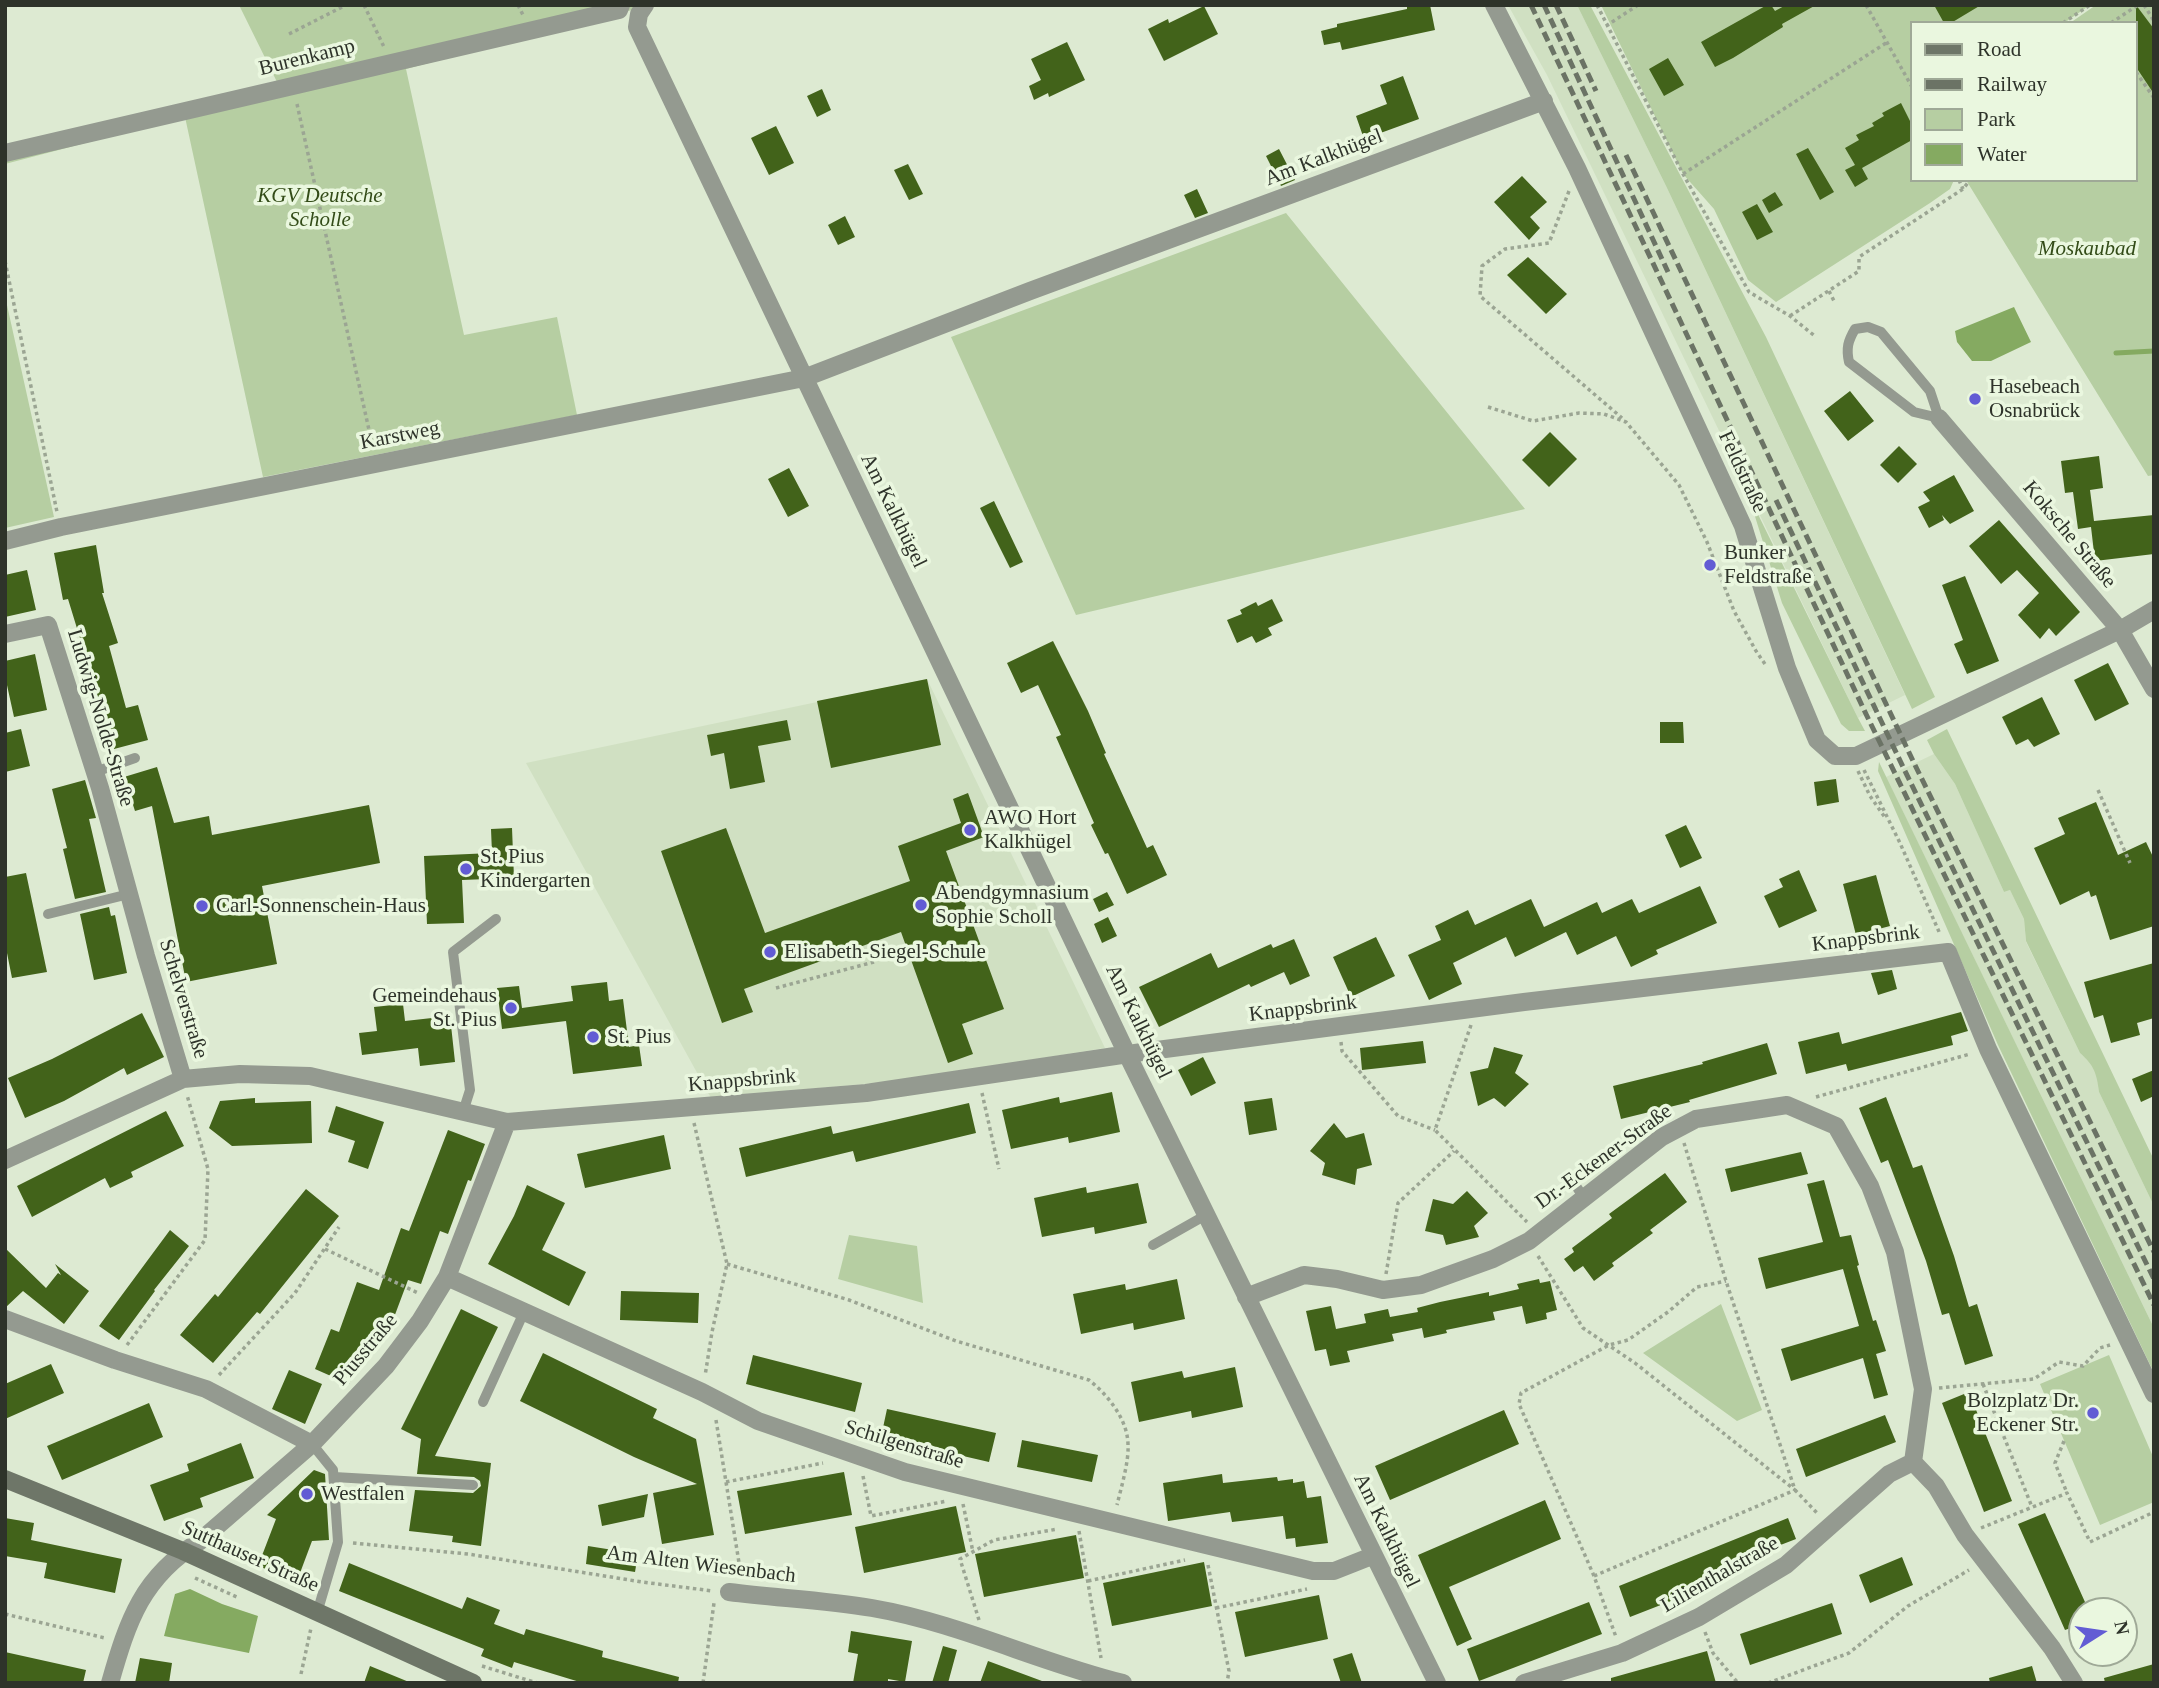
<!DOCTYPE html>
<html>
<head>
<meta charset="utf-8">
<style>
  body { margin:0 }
  #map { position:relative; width:2159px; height:1688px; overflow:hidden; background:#ddead2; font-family:"Times New Roman",serif }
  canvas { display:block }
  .frame { position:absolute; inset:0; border:7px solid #2e332a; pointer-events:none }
  .legend { position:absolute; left:1910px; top:21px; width:228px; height:161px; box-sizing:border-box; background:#eaf7df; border:2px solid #9fa997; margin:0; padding:9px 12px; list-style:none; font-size:21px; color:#2e332a }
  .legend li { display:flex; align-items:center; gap:14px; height:35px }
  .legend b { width:35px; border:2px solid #9fa997 }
  .north { position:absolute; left:2068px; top:1597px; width:70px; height:70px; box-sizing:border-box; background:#eaf7df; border:2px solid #9fa997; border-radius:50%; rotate:78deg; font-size:19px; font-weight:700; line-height:28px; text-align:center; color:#2e332a }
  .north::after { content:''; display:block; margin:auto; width:24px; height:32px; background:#625cd4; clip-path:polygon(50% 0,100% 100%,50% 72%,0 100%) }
</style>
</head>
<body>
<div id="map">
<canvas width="2159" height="1688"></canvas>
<div class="frame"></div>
<ul class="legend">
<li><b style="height:9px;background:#6e7668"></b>Road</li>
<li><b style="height:9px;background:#6b7365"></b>Railway</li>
<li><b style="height:19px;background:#b6cea2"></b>Park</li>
<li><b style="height:19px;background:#85aa61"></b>Water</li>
</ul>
<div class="north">N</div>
</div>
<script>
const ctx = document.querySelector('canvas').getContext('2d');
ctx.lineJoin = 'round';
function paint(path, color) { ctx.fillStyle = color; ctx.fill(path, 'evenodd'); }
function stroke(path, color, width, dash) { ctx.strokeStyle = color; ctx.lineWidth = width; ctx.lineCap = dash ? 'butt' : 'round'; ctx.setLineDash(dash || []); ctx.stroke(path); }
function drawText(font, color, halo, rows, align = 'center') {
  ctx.font = font + ' "Times New Roman",serif'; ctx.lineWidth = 7; ctx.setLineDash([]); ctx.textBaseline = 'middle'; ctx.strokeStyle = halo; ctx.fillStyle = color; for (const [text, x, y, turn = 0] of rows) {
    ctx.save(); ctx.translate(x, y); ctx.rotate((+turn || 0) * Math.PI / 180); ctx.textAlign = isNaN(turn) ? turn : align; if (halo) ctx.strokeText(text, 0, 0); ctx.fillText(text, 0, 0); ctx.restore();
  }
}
paint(new Path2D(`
  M1508,5H1577L1667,188L1905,695L1858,718L1547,75Z
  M927,679L1105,1048L906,1080L711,1098L526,763Z
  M1934,754L1955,784L2004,892L2010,890L2024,919L2026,942L2080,1053L2092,1063L2097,1074L2099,1092L2154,1206V1328L1886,777Z`), '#d0e0c2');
paint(new Path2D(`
  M239,5H651L406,69L464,335L557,317L577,415L263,477L185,117L5,164V153L279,86Z
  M1577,5H1590L1766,337L1935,697L1912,709L1667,188Z
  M1601,5H2090L2064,23H1912V180H1954L1950,189L1930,203L1776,302L1748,280L1714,209L1683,174Z
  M2096,5H2154V475L2148,476L1966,180H2136V23H2070Z
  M1286,213L1525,509L1076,615L951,337Z
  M5,296L54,517L5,528Z
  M1748,494L1858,718L1865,731H1849L1841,724L1782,603Z
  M1947,729L2154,1160V1206L2099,1092C2097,1074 2094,1065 2080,1053L2026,941L2024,919L2010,890L2004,892L1955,784L1934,754L1927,740Z
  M1879,762L2154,1328V1373L1998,1045L1878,771Z
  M849,1235L917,1246L923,1303L838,1279Z
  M1721,1304L1762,1410L1737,1421L1643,1353Z
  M2109,1355L2154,1459V1502L2100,1525L2040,1384Z`), '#b6cea2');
paint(new Path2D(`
  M2014,307L2031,342L1991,361H1972L1957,342L1955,331Z
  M190,1589L222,1604L258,1616L249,1653L164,1636L175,1594Z`), '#85aa61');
stroke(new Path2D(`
  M2116,353L2154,351`), '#85aa61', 5);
paint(new Path2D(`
  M1407,5H1430L1435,30L1342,50L1340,42L1324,45L1321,31L1337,27V24L1407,9Z
  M1767,5H1771L1775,11L1786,5H1816L1782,24L1783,27L1733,58L1715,67L1701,42Z
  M1934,5H1981L1951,23H1944Z
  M2136,5L2154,29V94L2136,67Z
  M1204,6L1218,34L1164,61L1148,29L1168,19L1169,23Z
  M1067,42L1085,80L1049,97L1048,93L1034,100L1029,86L1041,80L1031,59Z
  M1668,58L1684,85L1664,96L1649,69Z
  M1403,76L1419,119L1364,139L1356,116L1387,104L1380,85Z
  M822,89L831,110L817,117L807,96Z
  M1901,103L1912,125V140L1862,168L1868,179L1855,187L1845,170L1855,165L1845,148L1859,140L1856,135L1874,126L1872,123L1884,116L1882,113Z
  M776,126L794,163L769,175L751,138Z
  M1808,148L1834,192L1820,200L1796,154Z
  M1279,149L1295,180L1281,186L1266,156Z
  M908,164L923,194L909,200L894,170Z
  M1522,176L1547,202L1530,217L1540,228L1529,240L1494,202Z
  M1197,189L1208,213L1195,218L1184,195Z
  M1775,192L1783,205L1769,213L1762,200Z
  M1757,204L1773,232L1757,240L1742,212Z
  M845,216L855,237L838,245L828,225Z
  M1528,257L1567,294L1546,314L1507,275Z
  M1850,391L1874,421L1848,441L1824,411Z
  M1550,432L1577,459L1549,487L1522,460Z
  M1899,446L1917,464L1898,483L1880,465Z
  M2099,456L2103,488L2090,490L2094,521L2154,515V554L2095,561L2091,527L2078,529L2073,492L2065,493L2061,461Z
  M789,468L809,506L788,517L768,479Z
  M1954,475L1974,511L1950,524L1942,515L1944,520L1929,528L1918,507L1930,501L1923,492Z
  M994,501L1023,562L1010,568L980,508Z
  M1999,520L2080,612L2056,636L2049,628L2040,639L2018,615L2039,593L2017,570L2001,584L1969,546Z
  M96,545L104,593H102L118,643L109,646L126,708L138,705L148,740L114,749L68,599L63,600L54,553Z
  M27,570L36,610L5,617V575Z
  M1965,576L1999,661L1967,674L1954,644L1963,640L1942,585Z
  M1272,599L1283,621L1268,628L1272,635L1256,643L1252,636L1237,643L1227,620L1242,614L1240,610L1256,602L1258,606Z
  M1053,641L1088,711L1106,753L1104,754L1147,848L1153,845L1167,875L1127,894L1108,853L1105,854L1091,825L1094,823L1056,737L1061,735L1038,685L1021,693L1007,663Z
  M35,654L47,710L14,717L5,676V661Z
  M2108,663L2129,704L2095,721L2074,680Z
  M927,679L941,745L831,768L817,701Z
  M2042,697L2060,734L2034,747L2028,739L2016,745L2002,717Z
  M787,720L791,740L758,746L765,782L730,789L724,753L711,756L707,735Z
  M1660,722H1683L1684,743H1660Z
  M21,729L30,766L5,772V733Z
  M157,767L174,823L209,816L212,835L369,805L380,863L262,886L277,964L186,982L152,806L135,811L124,777Z
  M1836,779L1839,802L1817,806L1814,782Z
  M85,780L96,818L89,819L106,892L75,899L63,849L67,848L52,789Z
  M968,793L984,837L946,851L1004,1009L962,1024L973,1054L948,1063L901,932L744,989L753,1012L722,1023L661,851L726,828L765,933L910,881L898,846L961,823L953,799Z
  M2096,802L2118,855L2146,842L2154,859V926L2110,940L2096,895L2091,897L2089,891L2060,905L2034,848L2065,834L2058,818Z
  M1686,825L1702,858L1680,868L1665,835Z
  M512,828L514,878L462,880L464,923L427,924L424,856L492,853L491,829Z
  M1799,870L1817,911L1779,928L1764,896L1783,887L1779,879Z
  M26,873L47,972L12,978L5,943V877Z
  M1876,875L1890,926L1856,935L1843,884Z
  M1700,886L1717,923L1656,950L1658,954L1631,967L1616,936L1577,955L1566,932L1515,957L1506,937L1453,963L1462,984L1429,1000L1408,955L1441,940L1435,926L1468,910L1475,925L1531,899L1544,927L1597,902L1602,913L1632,899L1639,913Z
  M1107,892L1114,905L1099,912L1093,899Z
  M109,907L111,916L115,915L127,973L94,980L80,914Z
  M1108,917L1117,936L1102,943L1094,924Z
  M1376,937L1395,976L1351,997L1333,957Z
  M1294,939L1310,976L1290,985L1284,972L1251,987L1249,984L1159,1027L1139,987L1211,953L1218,968L1271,944L1273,948Z
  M2154,963V1018L2137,1023L2140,1035L2111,1043L2103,1015L2094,1018L2084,982Z
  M1892,970L1897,989L1878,995L1871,973Z
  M607,982L609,1001L623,999L629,1047L639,1045L642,1066L573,1074L566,1021L502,1029L497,988L519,986L522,1008L573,1001L571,986Z
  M403,1004L405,1021L450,1016L455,1062L420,1066L418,1048L362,1055L359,1033L377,1031L374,1007Z
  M1961,1012L1968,1031L1951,1036L1953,1045L1848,1071L1846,1064L1806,1074L1798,1042L1839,1032L1842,1044Z
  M142,1013L164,1057L127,1075L124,1068L64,1101L25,1118L8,1078L52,1059Z
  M1423,1041L1426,1063L1362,1070L1360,1048Z
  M1767,1043L1777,1074L1689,1100L1690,1102L1621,1119L1613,1086L1703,1064L1702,1062Z
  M1494,1047L1523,1055L1515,1073L1529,1084L1505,1107L1494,1098L1478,1106L1470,1072L1488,1068Z
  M1203,1057L1216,1083L1191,1096L1178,1070Z
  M2154,1070V1096L2141,1102L2132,1079Z
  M1112,1092L1120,1132L1069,1143L1068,1137L1011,1149L1002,1110L1059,1097L1060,1103Z
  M1886,1097L1913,1168L1922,1165L1954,1256L1969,1307L1977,1304L1993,1356L1965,1365L1949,1313L1942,1315L1926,1261L1888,1160L1881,1163L1859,1108Z
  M255,1098V1103L311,1101L312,1143L232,1146L209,1128L220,1101Z
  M1272,1098L1277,1130L1249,1135L1244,1102Z
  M969,1103L976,1133L856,1162L853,1151L746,1177L739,1148L831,1126L833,1134Z
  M336,1106L384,1122L368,1169L348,1162L355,1141L328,1132Z
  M166,1111L184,1146L131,1172L133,1177L110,1188L105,1178L32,1217L17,1186Z
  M1334,1123L1346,1138L1364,1133L1372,1165L1357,1169L1355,1185L1322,1175L1325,1163L1310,1151Z
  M448,1130L485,1144L471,1181L468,1180L448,1234L440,1231L421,1284L408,1280L387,1336L371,1331L349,1384L315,1369L331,1329L339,1332L357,1282L379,1290L401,1228L409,1231Z
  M664,1135L671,1169L585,1188L577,1154Z
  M1801,1152L1808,1174L1731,1192L1725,1169Z
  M1665,1173L1687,1202L1650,1230L1653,1233L1612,1263L1614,1266L1594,1281L1583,1266L1574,1272L1564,1259L1574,1252L1572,1248L1612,1218L1609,1214Z
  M1824,1180L1840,1237L1851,1235L1859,1265L1857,1266L1873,1321L1876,1320L1886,1351L1876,1354L1888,1395L1874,1399L1863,1358L1791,1381L1781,1349L1859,1326L1843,1269L1766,1289L1758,1258L1823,1242L1807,1184Z
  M1138,1183L1147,1223L1095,1234L1094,1227L1042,1237L1034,1198L1086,1187L1087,1193Z
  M527,1185L565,1203L542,1250L586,1272L569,1306L488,1264L514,1216Z
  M306,1189L339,1216L260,1314L257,1312L213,1363L180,1335L215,1294L218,1297Z
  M1467,1191L1488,1213L1474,1226L1479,1237L1446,1245L1443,1235L1425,1231L1433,1199L1453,1204Z
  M170,1230L189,1246L154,1290L155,1291L119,1340L99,1326Z
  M5,1248L46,1288L58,1273L61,1275L55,1264L89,1291L64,1324L23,1291L5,1308Z
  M1177,1279L1185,1319L1134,1330L1133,1323L1081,1334L1073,1294L1125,1284L1126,1290Z
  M1539,1279L1540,1283L1550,1281L1557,1310L1546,1313L1547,1319L1526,1324L1522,1306L1493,1312L1495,1320L1446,1330L1447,1333L1424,1338L1422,1328L1392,1334L1394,1341L1347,1351L1350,1362L1330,1366L1326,1349L1315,1351L1306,1311L1331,1306L1336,1329L1366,1323L1364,1314L1388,1309L1390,1317L1418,1312L1417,1308L1440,1302L1489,1292V1296L1519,1289L1517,1284Z
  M621,1291L699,1293L698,1323L620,1320Z
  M461,1309L498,1327L435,1456L491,1463L481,1546L452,1542L453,1536L409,1531L415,1490L473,1493L481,1486L480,1481L474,1477L417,1474L421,1439L401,1429Z
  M543,1353L657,1409L653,1418L696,1439L714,1535L662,1544L653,1493L697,1484L634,1457L520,1401Z
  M753,1355L862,1383L855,1412L746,1384Z
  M51,1364L64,1393L5,1419V1384Z
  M1235,1367L1243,1407L1192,1418L1191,1411L1139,1422L1131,1382L1182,1371L1184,1378Z
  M289,1370L322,1384L305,1424L272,1409Z
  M1969,1392L2012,1501L1984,1512L1942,1403Z
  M149,1403L163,1437L62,1480L47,1446Z
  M887,1409L996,1433L989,1462L881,1437Z
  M1504,1410L1519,1444L1390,1500L1375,1466Z
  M1885,1415L1896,1442L1806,1477L1796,1449Z
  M1022,1440L1098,1455L1092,1482L1017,1467Z
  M241,1443L254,1478L200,1498L203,1507L164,1521L150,1485L189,1471L187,1464Z
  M314,1470L325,1474L329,1540L312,1541L297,1581L258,1566L276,1519L267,1515Z
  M844,1472L852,1515L745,1534L737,1491Z
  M1222,1474L1223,1483L1277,1477L1278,1481L1293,1479V1483L1304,1481L1307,1498L1321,1496L1328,1543L1296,1547L1295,1538L1286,1539L1283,1516L1232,1522L1230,1512L1168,1521L1163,1483Z
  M648,1494L644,1517L602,1526L598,1505Z
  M1545,1500L1561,1539L1449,1587L1472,1639L1457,1646L1418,1555Z
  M956,1506L966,1552L864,1573L855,1527Z
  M2045,1513L2089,1611H2082V1624L2065,1630L2018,1524Z
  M5,1518L34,1523L31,1540L122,1559L115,1593L44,1578L47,1563L5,1556Z
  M1788,1518L1796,1539L1708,1573L1712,1585L1630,1617L1619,1586Z
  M1076,1535L1084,1578L984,1597L975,1554Z
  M588,1546L638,1554L635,1572L586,1564Z
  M1902,1557L1913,1585L1870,1603L1859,1575Z
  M1204,1562L1212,1606L1112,1626L1103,1583Z
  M349,1563L462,1609L467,1597L500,1610L494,1624L524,1635L526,1629L603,1651L602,1657L679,1677L678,1683H583L514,1662L512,1668L481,1656L484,1649L339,1591Z
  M1319,1595L1328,1639L1245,1657L1235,1612Z
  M1589,1602L1602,1634L1479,1681L1467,1649Z
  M1832,1603L1842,1634L1750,1665L1740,1634Z
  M851,1631L912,1641L905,1682L888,1679V1683H853L858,1654L848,1652Z
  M943,1646L957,1650L948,1683H932Z
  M1707,1651L1716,1683H1611V1678Z
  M5,1652L86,1670L83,1683H5Z
  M1352,1653L1362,1683H1341L1333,1659Z
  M140,1658L172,1663L169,1683H135Z
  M988,1661L1042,1681V1683H980Z
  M2154,1664V1683H2105L2104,1678Z
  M370,1666L409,1682V1683H364Z
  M2032,1666L2037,1683H1990L1989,1678Z`), '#42631a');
stroke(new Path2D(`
  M364,5L384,47
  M518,5L523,15
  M1597,5L1683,174L1749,292L1790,316L1816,337
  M1866,5L1912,87
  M2144,5L2154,21
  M2063,23L2090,5
  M2111,23L2138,5
  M1606,26L1638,5
  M289,34L346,5
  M2136,72L2154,98
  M297,104L373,448
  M1683,174L1886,43
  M1959,180L1963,189
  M1569,191L1549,243L1505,249L1482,266L1480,296L1622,418
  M5,261L57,512
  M1829,291L1834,301
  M1790,316L1859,271V257L1963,189L1970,180
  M1488,407L1533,421L1579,413L1604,414L1626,422L1679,485L1707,542L1734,611L1756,651L1765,664
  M1864,770L1900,843L1940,934
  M1858,771L1870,796L1886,819
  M2098,790L2130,863
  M776,988L874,962
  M1471,1025L1435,1130L1527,1222
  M1341,1042L1342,1051L1398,1116L1435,1130
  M982,1093L999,1169
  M1816,1097L1970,1054
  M694,1123L727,1264L712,1332L705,1376
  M1684,1143L1726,1281L1795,1490L1819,1515
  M325,1249L418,1293
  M1538,1256L1583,1328L1635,1363L1795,1490L1594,1576L1616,1637
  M727,1264L849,1300L956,1341L1089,1380C1108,1395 1128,1420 1128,1445C1129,1462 1121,1488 1117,1505
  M1386,1274L1398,1203L1454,1151
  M127,1345L205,1240L208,1169L187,1095
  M219,1375L295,1293L339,1227
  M1983,1384L2032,1507
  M1939,1388L2034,1379L2059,1362L2083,1366L2100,1348L2110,1345
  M716,1420L741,1575
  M2064,1441L2055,1463L2067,1493
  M863,1476L871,1516L947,1501
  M726,1482L823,1463
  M963,1504L973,1552
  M1981,1528L2067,1493L2090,1542L2154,1512
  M1079,1531L1101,1658
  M353,1543L468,1554L642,1582L713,1591
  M1208,1565L1229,1671L1227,1683
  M1594,1576L1519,1404L1521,1393L1609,1345L1628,1340L1668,1312L1697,1287L1726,1281
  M195,1578L239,1598
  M1088,1581L1185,1560
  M1216,1608L1307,1589
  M5,1614L105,1638
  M979,1620L960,1559L994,1540L1058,1529
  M1705,1632L1713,1653L1738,1683
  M482,1666L537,1683
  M301,1674L311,1628
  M703,1683L714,1603
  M1768,1683L1849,1653L1908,1606L1969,1570`), '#9ba593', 3.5, [3.5, 3.5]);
stroke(new Path2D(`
  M1868,327L1881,332L1930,391L1939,418L1914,412L1849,362C1846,348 1848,341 1855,329Z
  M95,772L135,758
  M48,914L129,894
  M463,1112L470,1090L453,952L496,919
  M1572,1180L1584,1198
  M1153,1245L1206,1215
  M483,1402L524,1312
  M312,1444L333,1470L338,1542L317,1613
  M334,1477L473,1485`), '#949a90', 10);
stroke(new Path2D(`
  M645,5L639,14L637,27L1127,1054L1437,1683
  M1494,5L1577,168L1743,526L1787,668L1817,740L1835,756H1856L2120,630L2154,610
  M5,153L619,10L621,5
  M1939,418L2120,630L2154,689
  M5,541L61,527L804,378L1030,291L1544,101
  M5,634L48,625L100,788L146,956L183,1079
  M5,1160L183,1079L240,1074L310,1076L507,1122L866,1093L1142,1052L1524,1002L1948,952L1988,1049L2154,1394
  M447,1277L702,1392L758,1421L905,1472L1313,1571H1334L1372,1556
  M1246,1297L1304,1275L1337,1279L1383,1290L1421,1285L1493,1259L1529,1241L1662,1137L1696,1119L1787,1105L1836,1126L1870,1186L1895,1252L1923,1389L1913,1462L1936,1486L1965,1535L2052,1648L2074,1683
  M5,1319L115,1360L206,1389L312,1444
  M729,1592C776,1598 825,1600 872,1608C959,1623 1038,1662 1123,1683
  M110,1683C128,1620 142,1577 200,1541L312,1444L386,1366L420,1321L447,1277L507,1122
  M1524,1683L1622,1653L1699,1617L1786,1565L1889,1474L1913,1462`), '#949a90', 18);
stroke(new Path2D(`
  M5,1479L183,1551L473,1683`), '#6e7668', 18);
stroke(new Path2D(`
  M1531,5L1866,714L2154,1305
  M1544,5L1668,272
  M1556,5L1596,91
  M1626,155L1914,763L2154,1252
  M1776,500L1904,769L2154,1279`), '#6b7365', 5, [10, 5]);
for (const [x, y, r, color] of [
  [1975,399,7,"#625cd4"],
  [1710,565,7,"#625cd4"],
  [970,830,7,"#625cd4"],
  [466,869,7,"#625cd4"],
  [921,905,7,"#625cd4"],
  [202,906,7,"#625cd4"],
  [770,952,7,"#625cd4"],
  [511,1008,7,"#625cd4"],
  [593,1037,7,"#625cd4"],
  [2093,1413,7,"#625cd4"],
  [307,1494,7,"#625cd4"]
]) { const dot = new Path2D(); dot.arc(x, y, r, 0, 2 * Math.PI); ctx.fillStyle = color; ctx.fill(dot); stroke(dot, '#eaf7df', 2.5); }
drawText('21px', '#2e332a', '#eaf7df', [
  ["Burenkamp",307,58,-14],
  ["Am Kalkhügel",1324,158,-21],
  ["Karstweg",400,436,-11],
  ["Feldstraße",1742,472,65],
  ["Am Kalkhügel",893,511,64],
  ["Koksche Straße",2069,535,50],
  ["Ludwig-Nolde-Straße",100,718,73],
  ["Knappsbrink",1866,939,-7],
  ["Schelverstraße",183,999,73],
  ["Knappsbrink",1303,1009,-7],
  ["Am Kalkhügel",1138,1022,64],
  ["Knappsbrink",742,1081,-5],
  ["Dr.-Eckener-Straße",1604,1157,-36],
  ["Piusstraße",366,1350,-50],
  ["Schilgenstraße",904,1445,17],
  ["Am Kalkhügel",1386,1531,64],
  ["Sutthauser Straße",250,1557,24],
  ["Am Alten Wiesenbach",701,1565,7],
  ["Lilienthalstraße",1720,1575,-30]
]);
drawText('italic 21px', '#334c18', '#eaf7df', [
  ["KGV Deutsche",320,196],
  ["Scholle",320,220],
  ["Moskaubad",2087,249]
]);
drawText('21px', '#2e332a', '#eaf7df', [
  ["Hasebeach",1989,387],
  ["Osnabrück",1989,411],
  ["Bunker",1724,553],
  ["Feldstraße",1724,577],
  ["AWO Hort",984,818],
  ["Kalkhügel",984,842],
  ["St. Pius",480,857],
  ["Kindergarten",480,881],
  ["Abendgymnasium",935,893],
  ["Sophie Scholl",935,917],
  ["Carl-Sonnenschein-Haus",216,906],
  ["Elisabeth-Siegel-Schule",784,952],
  ["Gemeindehaus",497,996,"right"],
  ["St. Pius",497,1020,"right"],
  ["St. Pius",607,1037],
  ["Bolzplatz Dr.",2079,1401,"right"],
  ["Eckener Str.",2079,1425,"right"],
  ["Westfalen",321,1494]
], 'left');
</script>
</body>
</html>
